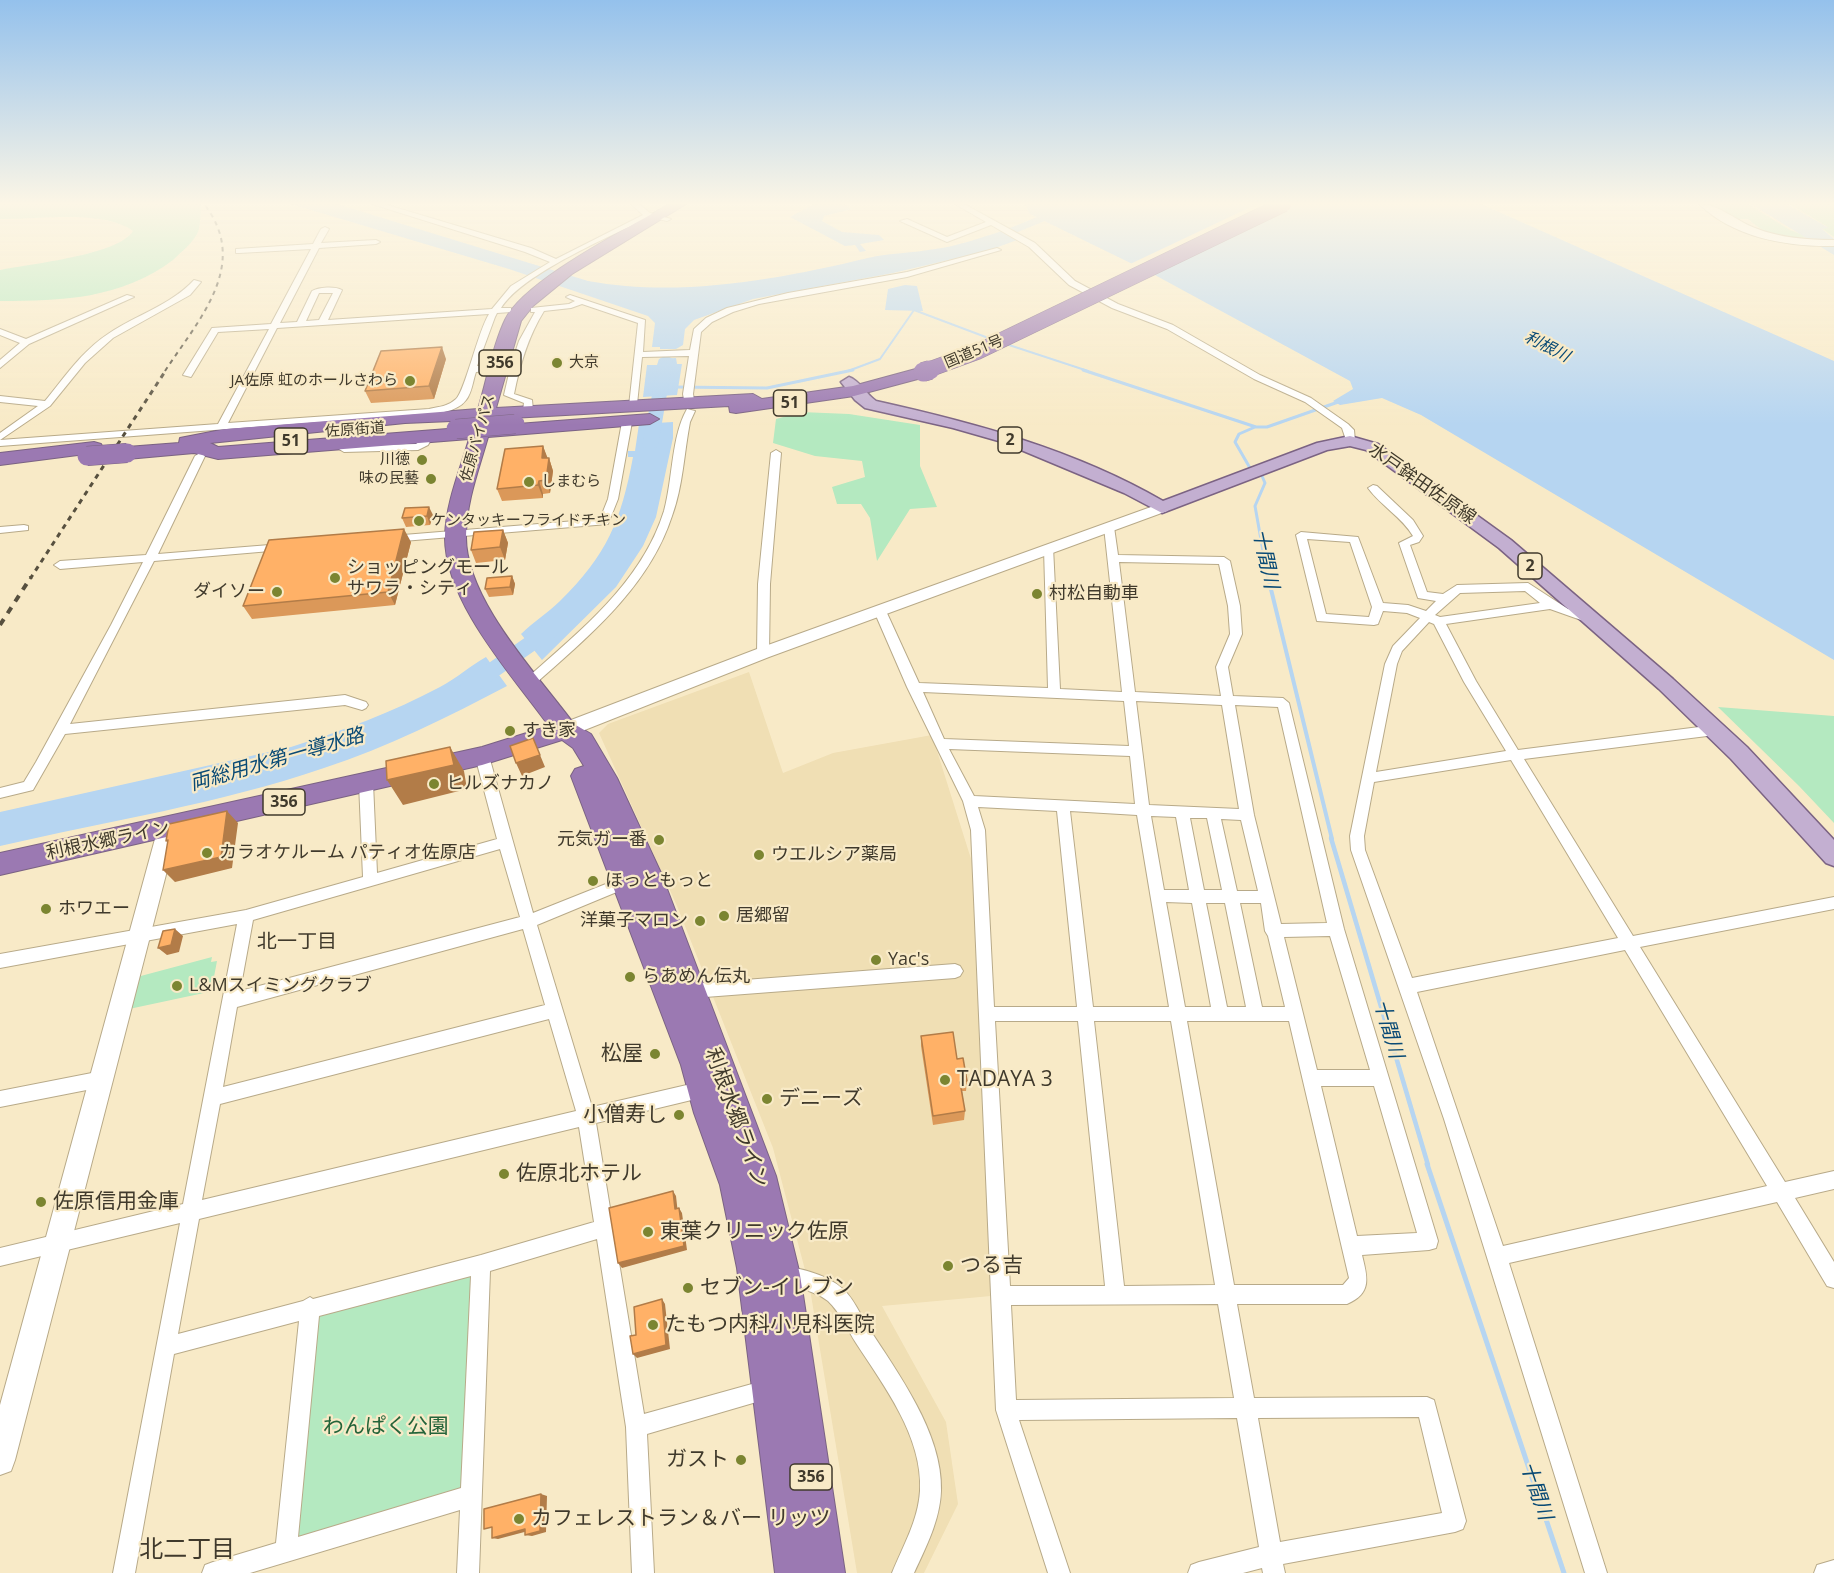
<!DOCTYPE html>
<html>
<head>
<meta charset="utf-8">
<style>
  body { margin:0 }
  canvas { display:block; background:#f8eac7 }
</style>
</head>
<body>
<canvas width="1834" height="1573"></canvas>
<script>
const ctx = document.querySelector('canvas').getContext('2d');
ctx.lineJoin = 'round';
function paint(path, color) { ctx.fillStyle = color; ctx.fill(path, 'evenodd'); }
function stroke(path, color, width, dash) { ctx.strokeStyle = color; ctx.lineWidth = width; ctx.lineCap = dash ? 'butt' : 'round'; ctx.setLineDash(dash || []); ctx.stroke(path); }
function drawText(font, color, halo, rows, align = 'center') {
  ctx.font = font + ' "Open Sans","Noto Sans JP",sans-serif'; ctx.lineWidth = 4.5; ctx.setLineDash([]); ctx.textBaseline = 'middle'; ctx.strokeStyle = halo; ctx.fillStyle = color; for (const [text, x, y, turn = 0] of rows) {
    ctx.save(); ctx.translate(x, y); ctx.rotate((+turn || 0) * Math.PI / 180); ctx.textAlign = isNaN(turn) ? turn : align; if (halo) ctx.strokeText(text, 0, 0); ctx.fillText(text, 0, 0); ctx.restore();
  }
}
paint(new Path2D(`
  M749,672L783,773L833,753L932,735L972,862L991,1296L882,1306L946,1422L958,1504L924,1573H857L810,1289L773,1148L677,906L599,733L608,724Z`), '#f0dfb4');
paint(new Path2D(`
  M0,204H201C200,213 201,224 198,232C194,242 180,253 173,260C121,299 62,301 0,301V270C29,264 119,255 133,231C102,209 38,220 0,219Z
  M1710,204H1748L1790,230L1809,237C1783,240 1767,236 1748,219H1730Z
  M1790,204H1834V237L1821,228L1828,227Z
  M801,412L849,414L920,425V466L937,507L910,509L877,561L870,518L861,504H837L832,487L865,477L862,461L815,456L773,443L776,419Z
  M1718,707L1834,716V823L1799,786Z
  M212,957L211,962L217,961L213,982L220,981L218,990L129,1009L137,977Z
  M481,1264L470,1496L286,1550L310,1307Z`), '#b4e9c0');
paint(new Path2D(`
  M291,204H337L588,281C680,298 780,279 868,258C889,253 913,253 935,249C958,246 980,238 1002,231L1017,240L987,251L893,273L753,299L694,320L685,329L683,345L676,349H660V347H652L655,323L648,316L509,269Z
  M814,204H844L852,209L824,216L822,221L842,232L879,235L884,240L860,244L866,251L860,252L855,245L845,246L790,217Z
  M1025,204H1481L1834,361V660L1421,415L1382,398L1340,405L1333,401L1353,389L1350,381L1153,274L1030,214Z
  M1751,204H1787L1829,228L1822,229L1834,239V255Z
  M905,285L917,286L923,311L885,310L888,289Z
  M676,358L677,364H682L677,395L643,397L647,365H657L659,359Z
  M673,422V438L656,517L643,546L616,587L542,660L521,634C533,622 548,613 560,601C607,555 621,521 633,457H628V451H635L639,424Z
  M486,657L507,686C448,717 388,747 324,768C219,804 108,821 0,846V812L291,747C342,731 393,712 440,687C457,678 470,666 486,657Z`), '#b6d5f1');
paint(new Path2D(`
  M1257,204H1295L1148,275L1128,265Z`), '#f8eac7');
stroke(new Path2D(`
  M1006,344L1088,371
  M848,371L880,359L914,310L991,339`), '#b6d5f1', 2);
stroke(new Path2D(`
  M1083,370L1256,427H1267L1341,401
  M674,387L767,388L853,370
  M1250,468L1235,442L1239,434L1255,427
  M1262,476L1265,483L1255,506L1268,579`), '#b6d5f1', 3);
stroke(new Path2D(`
  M1268,577L1332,839`), '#b6d5f1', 4);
stroke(new Path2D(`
  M1331,838L1428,1165`), '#b6d5f1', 4.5);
stroke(new Path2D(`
  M1427,1164L1564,1573`), '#b6d5f1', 5);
paint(new Path2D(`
  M1069,204H1087L988,244L984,245L978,241Z
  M666,355L673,359L658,446L650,451L642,446L659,359Z
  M553,621L560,623L563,628L560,633L477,691L470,693L463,691L460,686L463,681L546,623Z`), '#b6d5f1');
const street = new Path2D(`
  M372,204H384L531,248L556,259L643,215L631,204H639L650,213L671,219L667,221L649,217C610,237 523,273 501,308H511V312L497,313L495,317L477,366L511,365L519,341L535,312H531V308L569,304L575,301L566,297L570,295L645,320L643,352L690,350L694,329L706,318L727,308L788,293L907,272L997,248L1001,250L907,277L759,304L733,312L712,322L701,332L693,394L695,405L690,408L685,405L683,394L689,356L642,357L637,404L629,406L638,323L582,304L571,308L544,311C528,337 520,364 514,394L532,400L533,410L528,413L523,410L524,403L504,395L510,369L476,372C473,380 472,393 466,400C455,415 427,414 410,415L408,420H402L401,416L0,446V440L218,424L269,329L218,332L191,377L183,375L212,328L271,324L311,249L239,253H236V249L313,244L321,229L325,227L329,229L321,243L376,240L380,242L376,244L319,248L280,323L297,322L312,291C319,287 335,286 342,290L328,320L492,309L511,286L550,262L525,252ZM319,293H333L319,320L306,321ZM489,314C478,331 465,391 456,399C449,406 438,407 429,409L228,423L277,328Z
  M955,204H964L1035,243L1075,281L1118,304L1173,325L1260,375L1311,398L1348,424L1354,430L1355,441L1347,443L1342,428L1305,402L1254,379L1167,329L1112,308L1069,285L1029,247L991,225L947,242L900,221L907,219L947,237L986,222Z
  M194,280L201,282L190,295L113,338L85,363L50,406L0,440V433L38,406L0,402V396L45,401C64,378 82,351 108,334C136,315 171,305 194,280Z
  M127,295L134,297L29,344L0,368V360L20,343L0,335V329L26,339Z
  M687,409L695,411L690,422C684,453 683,486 672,516C649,587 589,636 535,684H527L525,681L527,678C580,631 642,582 664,511C673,479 671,437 687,409Z
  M627,419L632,422L618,499L608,524L391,542L386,539L391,536L600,519L608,499L622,422Z
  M427,435L432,438L428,445L418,450L344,452L339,449L344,446L416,444Z
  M776,450L781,453L770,584L769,653L763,657L757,653L758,584L771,453Z
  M200,453L205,456L158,554L282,544L287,547L282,550L154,561L70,724L345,695L366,702L368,705L366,708L362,710L345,705L65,734L33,790L0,798V788L24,782L36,762L111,625L143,562L60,569L54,565L60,561L146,555L195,456Z
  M1373,485L1377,486L1413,520L1423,536L1419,542L1410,545L1427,592L1443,594L1457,585L1528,583L1568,609L1594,614L1596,617L1590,621L1581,620L1550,609L1446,624L1476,681L1518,750L1715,725L1720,727L1721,730L1715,735L1524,759L1633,936L1834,897V909L1640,947L1785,1182L1834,1171V1189L1795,1198L1834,1262V1288L1827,1286L1777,1202L1509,1263L1607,1573H1585L1444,1119L1351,850L1350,836L1385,664L1393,646L1420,618L1407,613L1383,611L1378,624L1374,625L1317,621L1296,535L1301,532L1358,537L1383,603L1408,605L1426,611L1436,601L1418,598L1399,543L1413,536C1402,517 1381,506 1368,488ZM1307,539L1350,542L1372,607L1369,617L1326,614ZM1525,591L1540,603L1440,617L1435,615L1460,593ZM1429,622L1434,624L1464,682L1506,751L1376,772L1397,664L1402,651ZM1511,760L1618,938L1412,978L1365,850L1364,836L1374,782ZM1625,950L1767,1186L1503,1246L1417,992Z
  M1109,524L1114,527L1118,555L1224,557L1230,561L1240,606L1242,634L1228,667L1233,696L1283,698L1289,703L1344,929L1438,1241L1436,1248L1429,1250L1362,1255C1367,1276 1373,1293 1347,1304H1237L1254,1398L1427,1397L1434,1400L1466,1521L1463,1529L1455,1532L1283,1564L1285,1573H1263L1262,1568L1243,1573H1188L1191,1565L1199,1562L1259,1547L1237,1418L1019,1420L1070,1573H1048L996,1410L971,830L963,801L907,687L874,611L880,607L886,611L919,683L1048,688L1044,549L1045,547H1053L1060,689L1122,692L1104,527ZM1119,562L1219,564L1228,606L1230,634L1216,667L1221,696L1135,692ZM923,692L1124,701L1129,746L944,739ZM1136,701L1222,705L1239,809L1149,805ZM1235,705L1278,707L1327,923L1281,924L1254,815ZM949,749L1130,756L1135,804L974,796ZM978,807L1057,811L1077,1007H994L985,830ZM1070,811L1137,815L1169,1007H1093ZM1151,816L1176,817L1189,890H1164ZM1190,818H1207L1222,890H1204ZM1221,819L1241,820L1258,891H1237ZM1166,902L1192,903L1211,1007H1185ZM1206,903H1225L1246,1007H1227ZM1240,903H1261L1265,931L1268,936L1285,1007H1262ZM1330,936L1370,1070H1317L1284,937ZM995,1021H1078L1105,1286H1010ZM1094,1021H1171L1215,1285L1124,1286ZM1187,1021H1289L1349,1278L1343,1285H1234ZM1321,1086H1374L1417,1233L1357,1236ZM1218,1304L1234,1398L1016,1400L1011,1305ZM1419,1417L1442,1513L1280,1542L1258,1418Z
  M24,525L28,526V530L0,533V527Z
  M482,751L489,756L533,913L631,874L636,876L638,880L636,884L537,925L592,1107L704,1081L710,1083L712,1089L710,1095L704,1097L596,1123L644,1414L770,1379L777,1382L780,1389L777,1396L647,1434L654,1573H632L626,1427L597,1239L490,1271L479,1573H457L460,1510L250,1573H202L205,1565L213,1562L276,1543L299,1321L174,1354L135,1573H113L180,1223L0,1266V1248L183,1204L237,924L0,968V954L246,910L363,877L359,783L361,779H371L373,783L377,873L497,839L475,756ZM500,849L520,917L240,991L253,920ZM523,929L545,1005L223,1087L237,1007ZM549,1019L576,1111L202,1200L220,1104ZM579,1127L594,1222L481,1255L313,1299L310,1297L303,1301L178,1334L199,1219ZM471,1276L461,1488L298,1537L319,1316Z
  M955,964L960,966L963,971L960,976L955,978L692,998L686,996L684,991L686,986L692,984Z
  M102,1071L108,1073L110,1079L108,1085L102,1087L0,1107V1091Z
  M784,1266C804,1269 827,1275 843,1289C854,1299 860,1314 868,1327C898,1373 943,1434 941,1491C940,1520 926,1547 914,1573H892C903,1546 918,1521 920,1491C923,1437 884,1386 856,1343C847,1329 840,1312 828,1301C813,1289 795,1289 777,1282L775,1275L777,1268Z
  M1834,1560V1573H1814L1817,1565Z`);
const secondary = new Path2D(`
  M1699,204C1719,204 1736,221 1755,228C1780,238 1807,240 1834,240V246C1788,247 1734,238 1699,204Z
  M1162,503L1167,505L1170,508L1167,511L769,657L572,735H558L556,730L558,725L757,649Z
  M168,820L175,822L178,828L15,1460L11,1471L0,1475V1405L158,828L161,822Z`);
const primary = new Path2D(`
  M849,377C859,380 867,395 876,401C975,423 1075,450 1163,501L1317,443L1350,436L1378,444L1511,540L1673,679L1747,747L1834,840V866L1826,863L1731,759L1659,689L1499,548L1366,450L1350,446L1327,450L1162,513L1124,493L1002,442L953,428L865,408L855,400L841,382Z`);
const highway = new Path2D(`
  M669,204H686L572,274L533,306L521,321L496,408L753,394L762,399L853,386L923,367L931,372L929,376L854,396L736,413L730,412L729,406L493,419L491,426L650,414L659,419L650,424L488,437C479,469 466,502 466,536C465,599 537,674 574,724L591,734L617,778L661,873L776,1176L800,1275L845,1573H775L737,1268L720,1185L694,1113L681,1065L571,776L575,769L584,766L573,748L562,740L482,765L0,875V853L482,747L549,726C512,675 444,601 445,536C446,503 460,470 469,439L218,459L194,453L127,459L118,453L127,447L179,443L180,438L226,429L478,409C487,380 492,347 505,320C524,280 629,228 669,204ZM475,420L473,427L218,447L210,443L405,423Z
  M94,442L101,444L103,448L101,452L0,465V453Z`);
stroke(street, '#b8aa89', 2);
stroke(secondary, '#b8aa89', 2);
stroke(primary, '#7b6383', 3);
stroke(highway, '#7b6383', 2);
paint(street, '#fff');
paint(secondary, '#fff');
paint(primary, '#c3afd1');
paint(highway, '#9b79b2');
stroke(new Path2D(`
  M165,371C199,319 251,264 204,204`), '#57503f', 2, [4.5, 4.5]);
stroke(new Path2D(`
  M30,579L166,370`), '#57503f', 3, [5, 5]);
stroke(new Path2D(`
  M0,625L31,577`), '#57503f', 4, [7, 7]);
const highwayBridgeFar1 = new Path2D(`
  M925,371L977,352L1284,204`);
const highwayBridge = new Path2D(`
  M923,372L930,370
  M456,429L515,424
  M87,456L127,453`);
stroke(highwayBridgeFar1, '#7b6383', 16, []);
stroke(highwayBridge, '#7b6383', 20, []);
stroke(highwayBridgeFar1, '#9b79b2', 15);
stroke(highwayBridge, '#9b79b2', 19);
paint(new Path2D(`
  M446,359L434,399L371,403L365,391Z
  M543,446L547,458H549L553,471L550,493L543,494V498L502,501L497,489Z
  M433,515L430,525L406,527L402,518Z
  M503,530L508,543L505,560L476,563L471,550Z
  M411,542L395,605L252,619L243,606Z
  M512,576L515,584L513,595L489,597L485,589Z
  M921,1036L957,1059L967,1081L966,1091H962L965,1111L964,1120L933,1125L921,1046Z`), '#db9859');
paint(new Path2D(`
  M442,347L446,359L434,399L429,386Z
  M543,446L548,459L542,458Z
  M549,458L553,471L550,493L546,480Z
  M539,481L543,494V498L538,485Z
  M429,507L433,515L430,525L427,516Z
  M404,529L411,542L395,605L388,592Z
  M503,530L508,543L505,560L500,547Z
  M512,576L515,584L513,595L510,587Z
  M533,738L545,767L522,776L516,763Z
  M450,747L464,771L467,789L403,805L387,780Z
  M227,811L238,823L232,868L175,882L163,870Z
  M175,929L183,936L179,952L167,955L158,948Z
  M673,1191L676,1196L678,1214L675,1209Z
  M679,1208L682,1213L687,1250L622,1268L618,1263Z
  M662,1299L665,1304L670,1349L637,1358L633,1354Z
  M541,1494L547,1496L546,1532L532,1536L525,1535Z
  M525,1529L532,1530L498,1539L492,1538Z`), '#b27c48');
const building = new Path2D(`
  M442,347L429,386L365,391L381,351Z
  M543,446L542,458H549L546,480L539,481L538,485L497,489L505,449Z
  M429,507L427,516L402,518L405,508Z
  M404,529L388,592L243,606L269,540Z
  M503,530L500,547L471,550L474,532Z
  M512,576L510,587L485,589L487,578Z
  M533,738L540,755L516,763L510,746Z
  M450,747L454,765L387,780L386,761Z
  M227,811L221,857L163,870L168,840L166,841L169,824Z
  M175,929L171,945L158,948L163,931Z
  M953,1032L957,1059L963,1058L967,1081L960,1082L965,1111L933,1116L921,1036Z
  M673,1191L675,1209L679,1208L684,1246L618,1263L609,1208Z
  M662,1299L666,1345L633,1354L630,1336L636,1335L634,1307Z
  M541,1494L540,1531L525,1535V1529L492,1538V1527L484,1529V1509Z`);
paint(building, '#ffb167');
stroke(building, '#b27c48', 1.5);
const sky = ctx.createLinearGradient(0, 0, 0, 425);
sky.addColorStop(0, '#94c1ec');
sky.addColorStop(0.48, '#fcf6e6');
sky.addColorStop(1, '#fcf6e600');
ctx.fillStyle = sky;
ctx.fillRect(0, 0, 1834, 425);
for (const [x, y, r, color] of [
  [557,363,6,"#7b8531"],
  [410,381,6,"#7b8531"],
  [422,460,6,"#7b8531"],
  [431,479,6,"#7b8531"],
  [529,482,6,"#7b8531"],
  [419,521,6,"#7b8531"],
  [335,578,6,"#7b8531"],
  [277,592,6,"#7b8531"],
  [1037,594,6,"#7b8531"],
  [510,731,6,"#7b8531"],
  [434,784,6,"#7b8531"],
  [659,840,6,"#7b8531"],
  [207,853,6,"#7b8531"],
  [759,855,6,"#7b8531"],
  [593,881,6,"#7b8531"],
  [46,909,6,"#7b8531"],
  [724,916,6,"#7b8531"],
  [700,921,6,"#7b8531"],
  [876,960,6,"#7b8531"],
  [630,977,6,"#7b8531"],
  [177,986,6,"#7b8531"],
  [655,1054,6,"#7b8531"],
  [945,1080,6,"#7b8531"],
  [767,1099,6,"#7b8531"],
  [679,1115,6,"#7b8531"],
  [504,1174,6,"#7b8531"],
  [41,1202,6,"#7b8531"],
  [648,1232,6,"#7b8531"],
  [948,1266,6,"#7b8531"],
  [688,1288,6,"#7b8531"],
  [653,1325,6,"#7b8531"],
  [741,1460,6,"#7b8531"],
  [519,1519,6,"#7b8531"]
]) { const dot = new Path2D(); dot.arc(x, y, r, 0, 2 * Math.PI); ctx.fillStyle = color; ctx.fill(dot); stroke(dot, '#f8eac7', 2); }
drawText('15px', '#403a2c', '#f8eac7', [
  ["国道51号",974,352,-23],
  ["佐原街道",355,430,-4],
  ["佐原バイパス",478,438,-74]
]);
drawText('15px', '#403a2c', '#f8eac7', [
  ["大京",569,363],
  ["JA佐原 虹のホールさわら",398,381,"right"],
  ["川徳",410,460,"right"],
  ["味の民藝",419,479,"right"],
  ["しまむら",541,482],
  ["ケンタッキーフライドチキン",431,521]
], 'left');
drawText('italic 16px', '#094a75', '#f8eac7', [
  ["利根川",1547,347,27]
]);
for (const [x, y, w] of [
  [500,363,42],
  [790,403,33],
  [1010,440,24],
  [291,441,33],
  [1530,566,24],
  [284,802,42],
  [811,1477,42]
]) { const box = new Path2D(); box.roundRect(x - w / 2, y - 13, w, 26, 4.5); ctx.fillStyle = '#f8eac7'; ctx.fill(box); stroke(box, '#403a2c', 1.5); }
drawText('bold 16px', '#403a2c', null, [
  ["356",500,363],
  ["51",790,403],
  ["2",1010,440],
  ["51",291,441],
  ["2",1530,566],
  ["356",284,802],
  ["356",811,1477]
]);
drawText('18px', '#403a2c', '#f8eac7', [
  ["水戸鉾田佐原線",1422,484,35],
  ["利根水郷ライン",108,841,-12]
]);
drawText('18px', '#403a2c', '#f8eac7', [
  ["ショッピングモール",347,568],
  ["サワラ・シティ",347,589],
  ["ダイソー",265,592,"right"],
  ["村松自動車",1049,594],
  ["すき家",522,731],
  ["ヒルズナカノ",446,784],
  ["元気ガー番",647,840,"right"],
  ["カラオケルーム パティオ佐原店",219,853],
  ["ウエルシア薬局",771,855],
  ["ほっともっと",605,881],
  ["ホワエー",58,909],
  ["居郷留",736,916],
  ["洋菓子マロン",688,921,"right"],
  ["Yac's",888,960],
  ["らあめん伝丸",642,977],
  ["L&Mスイミングクラブ",189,986]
], 'left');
drawText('italic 20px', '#094a75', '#f8eac7', [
  ["十間川",1265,559,78],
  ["両総用水第一導水路",277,760,-16],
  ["十間川",1388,1029,74],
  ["十間川",1536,1491,71]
]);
drawText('20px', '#403a2c', '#f8eac7', [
  ["北一丁目",297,942]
]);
drawText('21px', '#403a2c', '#f8eac7', [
  ["松屋",643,1054,"right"],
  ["TADAYA 3",957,1080],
  ["デニーズ",779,1099],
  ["小僧寿し",667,1115,"right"],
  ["佐原北ホテル",516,1174],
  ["佐原信用金庫",53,1202],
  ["東葉クリニック佐原",660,1232],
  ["つる吉",960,1266],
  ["セブン-イレブン",700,1288],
  ["たもつ内科小児科医院",665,1325],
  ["ガスト",729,1460,"right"],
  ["カフェレストラン＆バー リッツ",531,1519]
], 'left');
drawText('21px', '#403a2c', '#f8eac7', [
  ["利根水郷ライン",736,1118,70]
]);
drawText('21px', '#24643a', '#f8eac7', [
  ["わんぱく公園",386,1427]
]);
drawText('24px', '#403a2c', '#f8eac7', [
  ["北二丁目",187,1550]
]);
</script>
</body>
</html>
